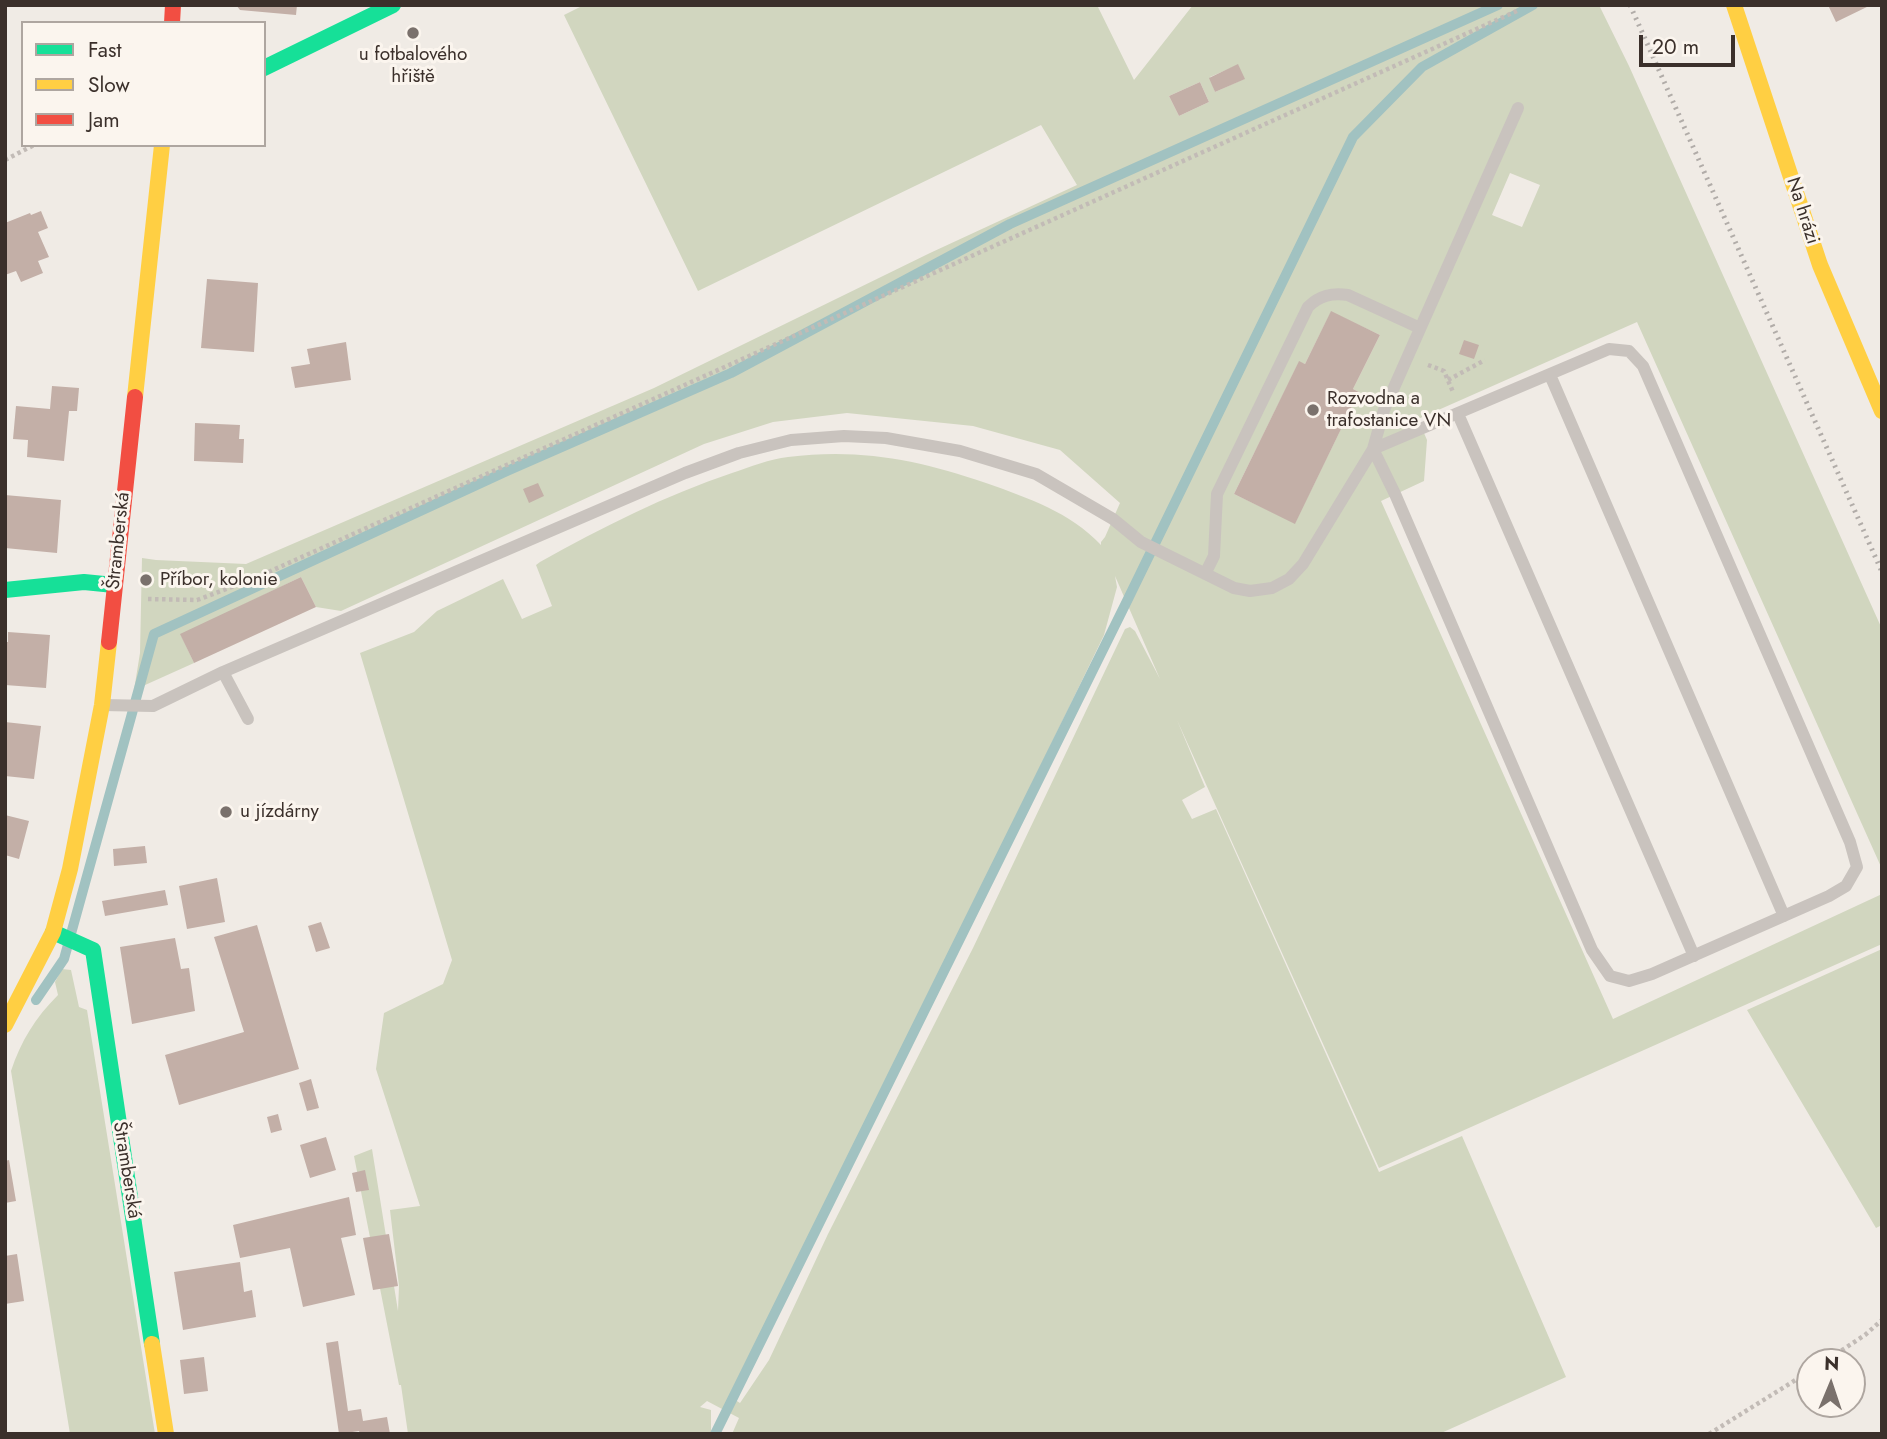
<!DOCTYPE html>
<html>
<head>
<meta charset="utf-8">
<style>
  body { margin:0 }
  #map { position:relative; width:1887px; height:1439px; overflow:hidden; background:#f0ebe5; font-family:Jost,sans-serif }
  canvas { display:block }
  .frame { position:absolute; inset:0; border:7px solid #3b302b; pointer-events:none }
  .legend { position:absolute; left:21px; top:21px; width:245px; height:126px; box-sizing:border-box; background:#fbf5ee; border:2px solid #aea6a0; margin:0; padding:9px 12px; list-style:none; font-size:21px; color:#3b302b }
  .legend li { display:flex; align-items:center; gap:14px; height:35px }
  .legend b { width:35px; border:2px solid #aea6a0 }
  .north { position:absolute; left:1796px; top:1348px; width:70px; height:70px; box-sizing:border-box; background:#fbf5ee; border:2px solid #aea6a0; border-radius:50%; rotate:2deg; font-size:19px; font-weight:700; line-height:28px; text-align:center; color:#3b302b }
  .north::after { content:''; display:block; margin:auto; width:24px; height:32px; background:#7a716c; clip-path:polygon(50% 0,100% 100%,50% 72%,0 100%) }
  .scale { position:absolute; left:1639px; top:35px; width:96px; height:32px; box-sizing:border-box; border:4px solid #3b302b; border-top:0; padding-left:9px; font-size:21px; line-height:24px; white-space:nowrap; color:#3b302b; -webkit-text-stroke:5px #fbf5ee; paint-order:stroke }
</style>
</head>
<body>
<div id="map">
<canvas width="1887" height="1439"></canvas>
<div class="frame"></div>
<ul class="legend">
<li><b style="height:9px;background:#16e098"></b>Fast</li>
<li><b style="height:9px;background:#ffcf43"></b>Slow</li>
<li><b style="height:9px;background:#f24e42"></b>Jam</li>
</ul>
<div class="north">N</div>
<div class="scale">20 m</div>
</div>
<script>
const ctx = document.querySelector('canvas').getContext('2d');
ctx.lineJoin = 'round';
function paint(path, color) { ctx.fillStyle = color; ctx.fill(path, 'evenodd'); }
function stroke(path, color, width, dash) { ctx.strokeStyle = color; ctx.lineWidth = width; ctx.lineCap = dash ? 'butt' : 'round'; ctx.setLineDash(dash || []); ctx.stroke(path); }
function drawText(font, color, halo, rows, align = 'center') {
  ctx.font = font + ' Jost,sans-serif'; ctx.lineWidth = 6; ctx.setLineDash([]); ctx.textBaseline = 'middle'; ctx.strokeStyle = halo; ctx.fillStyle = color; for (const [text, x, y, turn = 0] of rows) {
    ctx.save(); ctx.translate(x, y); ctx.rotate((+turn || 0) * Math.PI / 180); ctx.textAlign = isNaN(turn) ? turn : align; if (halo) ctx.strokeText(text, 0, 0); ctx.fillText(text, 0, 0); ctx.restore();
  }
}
paint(new Path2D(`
  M584,5H1097L1134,80L1193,5H1599L1629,66L1882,629V869L1637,322L1418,419L1427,440L1424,481L1381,501L1613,1019L1882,894V944L1379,1168L1177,720L1205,787L1182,800L1192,819L1216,809L1379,1172L1462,1136L1566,1377L1439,1434H732L739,1418L707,1401L700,1407L711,1410V1434H408L401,1385H399L354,1156L372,1149L398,1311L399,1286L390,1210L420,1206L376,1069L384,1013L443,984L452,960L360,653L414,632L437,611L503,579L522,619L552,606L536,565L540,562C601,528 666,495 732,473C750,467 770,459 788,457C860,448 919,460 986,483C1028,498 1070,512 1101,545V542L1105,537L1120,503L1060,450L973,426L847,413L773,422L704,444L341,611L316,607L301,577L181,635L194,663L134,690L140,653L142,558L156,560L246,564L654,388L930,253L1077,185L1041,125L698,291L564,15ZM1238,65L1244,79L1215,92L1210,77ZM1200,82L1209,102L1179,116L1169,96ZM1510,173L1540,185L1522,227L1492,215ZM1331,312L1380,335L1353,389L1359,392L1295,523L1234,494L1299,362L1305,364ZM1115,576L1160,679L1135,631L1130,627L1125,629L973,948L828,1234L769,1360L740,1403L729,1396L878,1102L1104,635L1117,587Z
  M1882,949V1225L1876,1228L1747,1010Z
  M62,969L71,970L79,1007L87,1010L155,1434H70L11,1071C21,1041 35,1018 58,995L55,982Z`), '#d1d6bf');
stroke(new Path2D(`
  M36,1000L64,959L154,634L507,471L731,373L1010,224L1498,5
  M715,1434L1127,601L1353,137L1422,67L1533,5`), '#a1c2c1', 10);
paint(new Path2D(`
  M236,5H297L296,15L240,10Z
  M1828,5H1871L1836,22Z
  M1238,64L1245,79L1215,92L1209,78Z
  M1200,82L1209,102L1179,116L1169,96Z
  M41,211L48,228L38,232L49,257L38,261L43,273L21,282L16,271L5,275V223L30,213L31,215Z
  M207,279L258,283L254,352L201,348Z
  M1331,311L1380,335L1353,389L1359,392L1295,524L1234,494L1299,361L1305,364Z
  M1464,340L1479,345L1474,359L1459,354Z
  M346,342L351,380L295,388L291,367L310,364L307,349Z
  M52,386L79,388L77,411H69L64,461L27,457L28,440L13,439L16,406L50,409Z
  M195,423L240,425L239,439H244L243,463L194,461Z
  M538,483L544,496L529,503L523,489Z
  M5,495L61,500L57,553L5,548Z
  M301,577L316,607L194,663L180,634Z
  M8,632L50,635L46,688L5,685V642H8Z
  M5,722L41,726L34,779L5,776Z
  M5,815L29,821L19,859L5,855Z
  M145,846L147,863L114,866L113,849Z
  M217,878L225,922L187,929L179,886Z
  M165,890L168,905L105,916L102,901Z
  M321,922L330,948L316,952L308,926Z
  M257,925L299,1069L179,1105L165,1055L244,1032L214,937Z
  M175,938L181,969L189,968L195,1011L132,1024L120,947Z
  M311,1079L319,1108L307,1111L299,1083Z
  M278,1114L282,1130L271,1133L267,1117Z
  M326,1137L336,1170L310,1178L300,1145Z
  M9,1160L16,1201L5,1203V1161Z
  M365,1170L369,1190L356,1192L352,1173Z
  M349,1197L356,1235L341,1238L355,1295L303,1307L290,1248L240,1258L233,1225Z
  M389,1234L398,1286L373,1290L363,1238Z
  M17,1254L24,1301L5,1304V1256Z
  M240,1262L244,1292L252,1290L256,1317L183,1330L174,1272Z
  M338,1341L348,1411L361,1409L363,1421L387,1417L390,1434H360L359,1431L339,1434L326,1343Z
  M204,1357L208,1391L184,1394L180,1360Z`), '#c3afa7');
stroke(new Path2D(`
  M5,160L34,145
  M1428,365L1444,371L1453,392
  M1448,380L1485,360
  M148,599L197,600L253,579L1519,10
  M1824,1362L1865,1335L1882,1320
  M1709,1434L1810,1371`), '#c2bbb6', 4.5, [3.5, 3.5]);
stroke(new Path2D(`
  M1609,349L1629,351L1643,366L1850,842L1857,867L1846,886L1829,896L1652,974L1629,981L1610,976L1592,950L1395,494L1373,449Z
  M1550,375L1784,916
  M1458,414L1694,956
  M1205,574L1214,556L1217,494L1308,307C1320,295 1332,293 1348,295L1420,328
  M223,672L248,719
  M103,705L153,706L223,672L685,473L739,453L791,440L844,436L886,438L960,451L1036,474L1113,519L1141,542L1234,588L1250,591L1272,588L1289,579L1303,564L1373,449L1384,410L1518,108`), '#c9c3be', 12);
stroke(new Path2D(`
  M264,68L393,5
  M5,590L84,582L114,585
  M53,932L93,950L152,1344`), '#16e098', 16);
stroke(new Path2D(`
  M1734,5L1820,265L1882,411
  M135,397L162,145
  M5,1025L53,932L70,869L102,705L109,642
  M152,1344L166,1434`), '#ffcf43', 16);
stroke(new Path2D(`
  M172,23L173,5
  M109,642L135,397`), '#f24e42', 16);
stroke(new Path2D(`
  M1630,5L1882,572`), '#b1aca8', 5, [2, 5]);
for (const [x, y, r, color] of [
  [413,33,7,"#7a716c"],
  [1313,410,7,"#7a716c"],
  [146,580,7,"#7a716c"],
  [226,812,7,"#7a716c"]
]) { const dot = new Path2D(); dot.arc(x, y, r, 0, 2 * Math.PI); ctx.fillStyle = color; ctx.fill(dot); stroke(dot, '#fbf5ee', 2.5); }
drawText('19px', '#3b302b', '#fbf5ee', [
  ["u fotbalového",413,55,"center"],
  ["hřiště",413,77,"center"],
  ["Rozvodna a",1327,399],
  ["trafostanice VN",1327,421],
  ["Příbor, kolonie",160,580],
  ["u jízdárny",240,812]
], 'left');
drawText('19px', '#3b302b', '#fbf5ee', [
  ["Na hrázi",1802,211,72],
  ["Štramberská",119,541,-84],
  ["Štramberská",126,1170,81]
]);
</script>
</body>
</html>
